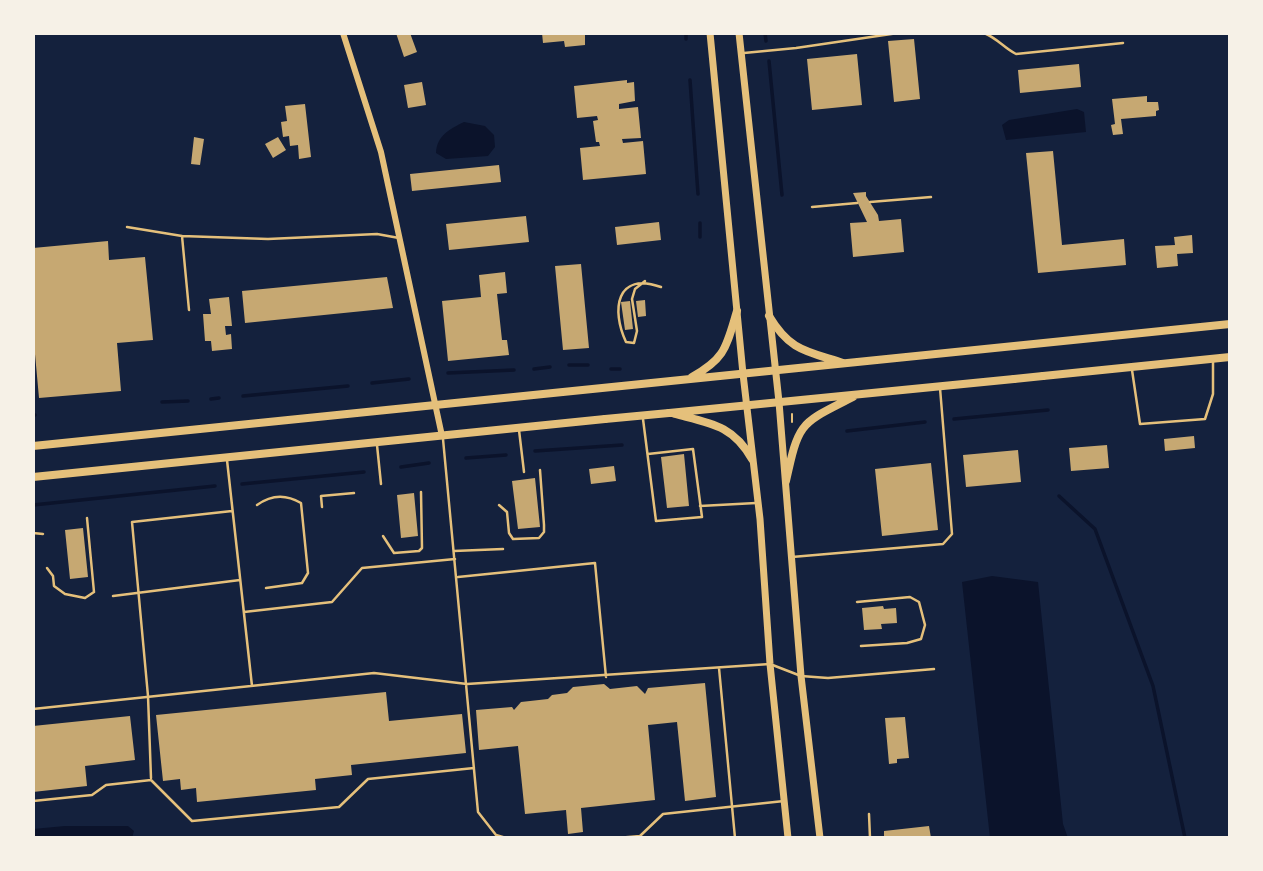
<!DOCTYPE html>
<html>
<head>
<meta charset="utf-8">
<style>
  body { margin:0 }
  #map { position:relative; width:1263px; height:871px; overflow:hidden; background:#14213d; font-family:Ubuntu,sans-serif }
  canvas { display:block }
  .frame { position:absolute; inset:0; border:35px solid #f6f1e7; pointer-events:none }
</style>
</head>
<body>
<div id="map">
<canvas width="1263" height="871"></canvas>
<div class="frame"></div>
</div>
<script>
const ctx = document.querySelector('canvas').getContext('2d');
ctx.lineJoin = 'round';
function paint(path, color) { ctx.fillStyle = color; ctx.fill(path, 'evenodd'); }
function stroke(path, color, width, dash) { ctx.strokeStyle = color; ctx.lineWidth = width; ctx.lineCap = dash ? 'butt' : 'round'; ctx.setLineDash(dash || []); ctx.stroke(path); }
paint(new Path2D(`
  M1077,109L1084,112L1086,132L1006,140L1002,125L1009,120Z
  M464,122L485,126L494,135L495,147L488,156L446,159L436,153C437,135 450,129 464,122Z
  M992,576L1038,582L1063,824L1068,838H990L962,582Z
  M65,826H128L134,831L132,838H33V829Z`), '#0b132b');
stroke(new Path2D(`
  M686,33V39
  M765,33L766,41
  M769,61L782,195
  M690,80L698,194
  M700,223V237
  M569,365H588
  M534,369L550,367
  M611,369H620
  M448,373L514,370
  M372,383L409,379
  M243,396L348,386
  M211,399L219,398
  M162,402L188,401
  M33,416L35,415
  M954,419L1048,410
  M847,431L925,422
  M535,451L622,445
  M466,458L506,455
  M401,467L429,463
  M242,484L364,472
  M1059,496L1095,529L1153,686L1185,838
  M33,505L215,486`), '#0b132b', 3.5);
paint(new Path2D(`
  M396,33H410L417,52L404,57Z
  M542,33H585V45L565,47L564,41L543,43Z
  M914,39L920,99L894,102L888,41Z
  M857,54L862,105L812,110L807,59Z
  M1079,64L1081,87L1020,93L1018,70Z
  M627,80V83L634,82L635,101L619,104V109L638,107L641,138L622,139L623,143L643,141L646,174L583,180L580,148L600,146L599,142H596L593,121L598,120L597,116L577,118L574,86Z
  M422,82L426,105L408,108L404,85Z
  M1147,96V102H1158L1159,110L1156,111V116L1121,119L1123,134L1113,135L1111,125L1115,124L1112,99Z
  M305,104L311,157L299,159L298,145L290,146L289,136L283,137L281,122L287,121L285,106Z
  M194,137L204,139L200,165L191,164Z
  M278,137L286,150L273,158L265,144Z
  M1053,151L1062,245L1124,239L1126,265L1038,273L1026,153Z
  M499,165L501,182L412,191L410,174Z
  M866,192V196L878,215L879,221L901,219L904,252L853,257L850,223L867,222L853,193Z
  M526,216L529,242L449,250L446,224Z
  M659,222L661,240L617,245L615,227Z
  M1192,235L1193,253L1177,254L1178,266L1157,268L1155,246L1175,245L1174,237Z
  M108,241L109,260L145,257L153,340L117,343L121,391L39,398L33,332V248Z
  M581,264L589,348L563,350L555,266Z
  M505,272L507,293L497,294L502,340H507L509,355L448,361L442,301L481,297L479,275Z
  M387,277L393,308L245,323L242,291Z
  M229,297L232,326H225L226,335L231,334L232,349L212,351L211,341H205L203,314H211L209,299Z
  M645,300L646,316L638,317L636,301Z
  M630,301L633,329L625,330L621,302Z
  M1194,436L1195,448L1165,451L1164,439Z
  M1107,445L1109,468L1071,471L1069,448Z
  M1018,450L1021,482L966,487L963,455Z
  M684,454L689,506L667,508L661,457Z
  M931,463L938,530L882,536L875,469Z
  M614,466L616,481L591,484L589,469Z
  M535,478L540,527L518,529L512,481Z
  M414,493L418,536L401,538L397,495Z
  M83,528L88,577L70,579L65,530Z
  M883,606L884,609L896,608L897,623L881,624L882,629L864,630L862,608Z
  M705,683L716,797L685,801L677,722L648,725L655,800L581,808L583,832L568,834L566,810L525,814L518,746L479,750L476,710L512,707L514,710L521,702L548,699L552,695L567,693L573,687L604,684L610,689L637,686L645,694L648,688Z
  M386,692L389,721L462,714L466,753L351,765L352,775L315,779L316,790L197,802L196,788L181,790L180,779L163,781L156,715Z
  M130,716L135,760L85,766L87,786L33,792V726Z
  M905,717L909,758L897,759V763L889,764L885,718Z
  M929,826L931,838H884V831Z`), '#c6a872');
stroke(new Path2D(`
  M792,414V422`), '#e5c07b', 2);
stroke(new Path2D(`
  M984,33C997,38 1004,48 1016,54L1123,43
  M744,53L796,48L898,33
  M870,202L931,197
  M812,207L857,203
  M127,227L182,236
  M645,281L635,289L632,299L637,331L634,343L626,342C611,310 616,271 661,287
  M189,310L182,236L268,239L377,234L399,238
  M1132,370L1140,424L1205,419L1213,394V360
  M643,419L656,521L702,517L693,449L648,454
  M519,430L524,472
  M443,439L478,812L496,835L506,838
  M377,445L381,484
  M227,460L252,686
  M257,505C272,494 286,494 301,503L308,573L302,583L266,588
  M499,505L507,512L509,533L513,539L539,538L544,532V525L540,470
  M700,506L756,503
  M322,507L321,496L354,493
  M33,533L43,534
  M383,536L394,553L419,551L422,548L421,492
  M454,551L503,549
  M792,557L943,544L952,534L940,388
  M47,568L53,576L54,586L65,594L85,598L94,592L87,518
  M458,577L595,563L606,677
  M113,596L240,580
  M857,602L910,597L919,602L925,625L921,639L907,643L861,646
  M244,612L332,602L362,568L455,559
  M719,668L735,838
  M33,709L374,673L467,684L770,664L801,676L828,678L934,669
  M151,778L148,696L132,522L232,511
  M33,801L92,795L106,785L151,780L192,821L339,807L368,779L474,768
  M869,814L870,838
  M617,838L640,836L663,814L784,801`), '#e5c07b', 2.5);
stroke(new Path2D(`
  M343,33L381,152L442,436`), '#e5c07b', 6);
stroke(new Path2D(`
  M710,33L743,374L760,519L770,664L788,838
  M739,33L779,402L801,676L820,838`), '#e5c07b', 7);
stroke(new Path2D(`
  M1014,379L1043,376
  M605,419L669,413`), '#e5c07b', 8);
stroke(new Path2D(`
  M769,316C790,351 806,351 843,363
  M1043,376L1230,357
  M692,377C726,358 726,347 737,311
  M669,413L1014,379
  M675,414C710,423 733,425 752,459
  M33,446L1230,324
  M33,477L605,419
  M786,481C799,421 800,424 853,397`), '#e5c07b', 8);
</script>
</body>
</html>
